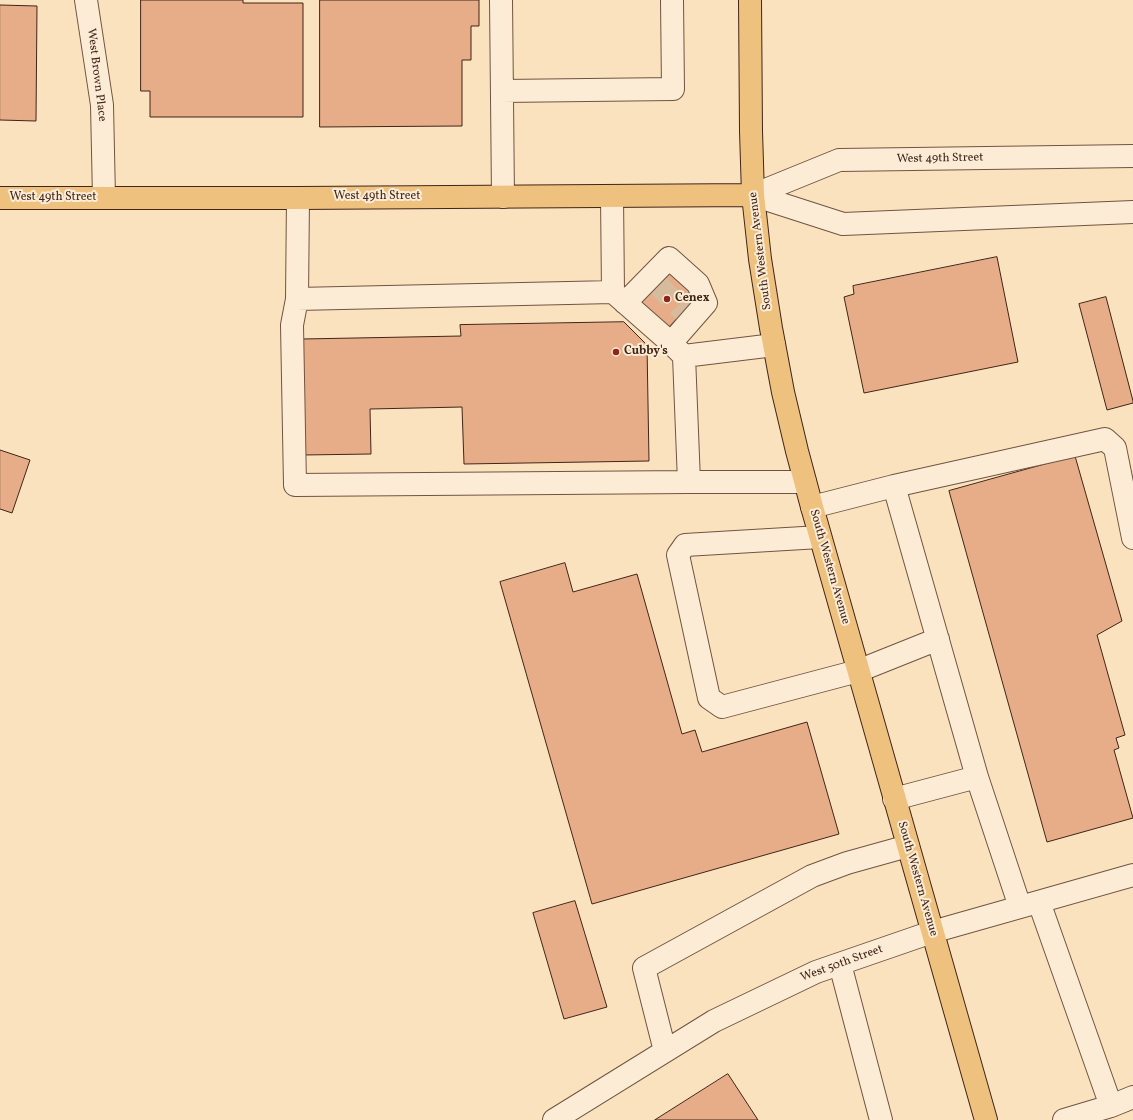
<!DOCTYPE html>
<html>
<head>
<meta charset="utf-8">
<style>
  body { margin:0 }
  canvas { display:block; background:#fbe2be }
</style>
</head>
<body>
<canvas width="1133" height="1120"></canvas>
<script>
const ctx = document.querySelector('canvas').getContext('2d');
ctx.lineJoin = 'round';
function paint(path, color) { ctx.fillStyle = color; ctx.fill(path, 'evenodd'); }
function stroke(path, color, width, dash) { ctx.strokeStyle = color; ctx.lineWidth = width; ctx.lineCap = dash ? 'butt' : 'round'; ctx.setLineDash(dash || []); ctx.stroke(path); }
function drawText(font, color, halo, rows, align = 'center') {
  ctx.font = font + ' Vollkorn,serif'; ctx.lineWidth = 4; ctx.setLineDash([]); ctx.textBaseline = 'middle'; ctx.strokeStyle = halo; ctx.fillStyle = color; for (const [text, x, y, turn = 0] of rows) {
    ctx.save(); ctx.translate(x, y); ctx.rotate((+turn || 0) * Math.PI / 180); ctx.textAlign = isNaN(turn) ? turn : align; if (halo) ctx.strokeText(text, 0, 0); ctx.fillText(text, 0, 0); ctx.restore();
  }
}
const building = new Path2D(`
  M141,0H243V3H303V117H150V91H141Z
  M320,0H479V26H471V60H462V126L320,127Z
  M0,5L37,6L36,121L0,120Z
  M997,257L1018,362L864,393L844,297L854,294L853,286Z
  M668,269L698,297L666,330L636,301Z
  M1106,297L1133,401V403L1107,410L1079,304Z
  M624,322L647,345L649,461L464,464L462,407L370,409L371,454L304,455L302,339L461,336L460,325Z
  M0,450L30,460L12,513L0,509Z
  M1075,456L1122,621L1097,635L1125,735L1116,738L1119,748L1114,750L1133,818L1047,842L949,491Z
  M565,563L573,592L637,574L682,734L695,730L702,752L807,722L839,834L592,904L500,582Z
  M575,901L607,1007L564,1019L533,913Z
  M728,1074L758,1120H655Z`);
paint(building, '#e7ac88');
stroke(building, '#412519', 1);
stroke(new Path2D(`
  M655,282L684,312`), '#d6bc9d', 22, [22, 11]);
const minor = new Path2D(`
  M86,0L102,105L104,198
  M501,0L503,197
  M502,91L673,89L672,0
  M753,195L839,160L1133,156
  M753,195L843,224L1133,212
  M612,196L613,292L671,343L684,356
  M298,198L297,299L613,292
  M297,299L292,325L295,485L689,482
  M625,303L669,258L698,284L706,303L671,343
  M774,345L684,356L689,482H805
  M894,486L1105,439L1115,448L1133,538
  M812,507L894,486L977,777
  M820,537L685,545L678,555L709,698L722,707L858,671L938,639
  M894,799L977,777L1020,907
  M1039,902L1111,1106L1064,1120
  M840,964L881,1120
  M665,1051L644,968L812,876L847,863L908,846
  M1111,1106L1133,1097
  M554,1120L714,1021L816,972L932,932L1133,875`);
const major = new Path2D(`
  M750,0L751,131L753,195L760,259L771,328L783,392L797,451L812,507L986,1120
  M0,198H298L753,195`);
stroke(minor, '#705442', 24);
stroke(major, '#412519', 24);
stroke(minor, '#fcecd5', 22);
stroke(major, '#eec17f', 22);
for (const [x, y, r, color] of [
  [667,299,4,"#8f2418"],
  [616,352,4,"#8f2418"]
]) { const dot = new Path2D(); dot.arc(x, y, r, 0, 2 * Math.PI); ctx.fillStyle = color; ctx.fill(dot); stroke(dot, '#fcecd5', 1.5); }
drawText('12px', '#412519', '#fcecd5', [
  ["West Brown Place",96,75,83],
  ["West 49th Street",940,159,-1],
  ["West 49th Street",377,197],
  ["West 49th Street",53,198],
  ["South Western Avenue",761,251,-97],
  ["South Western Avenue",829,567,74],
  ["South Western Avenue",917,879,74],
  ["West 50th Street",842,964,-20]
]);
drawText('bold 12px', '#412519', '#fcecd5', [
  ["Cenex",675,299],
  ["Cubby's",624,352]
], 'left');
</script>
</body>
</html>
